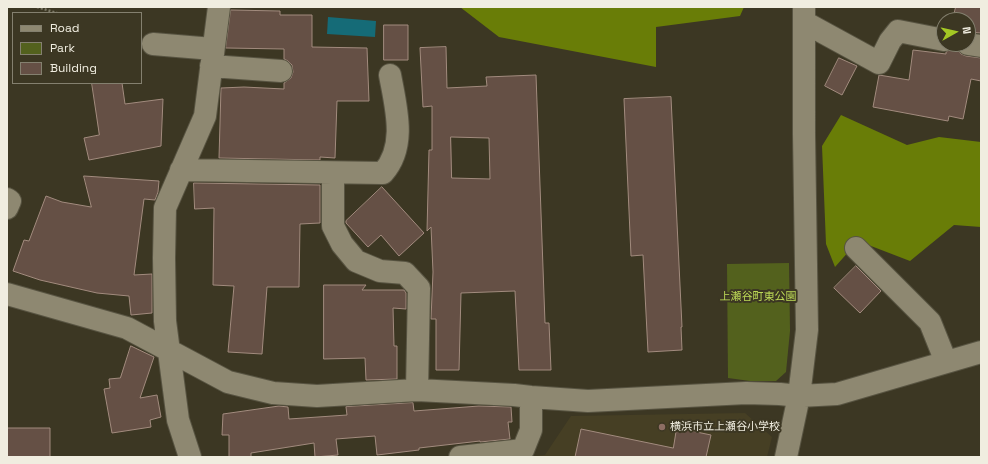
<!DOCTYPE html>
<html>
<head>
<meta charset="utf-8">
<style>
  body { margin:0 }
  #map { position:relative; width:988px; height:464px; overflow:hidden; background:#3c3723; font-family:"Space Grotesk",sans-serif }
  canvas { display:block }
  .frame { position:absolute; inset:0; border:8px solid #f0ede0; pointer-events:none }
  .legend { position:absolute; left:12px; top:12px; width:130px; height:72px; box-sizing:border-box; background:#3c3723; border:1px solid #84806f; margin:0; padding:5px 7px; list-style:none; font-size:12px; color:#f0ede0 }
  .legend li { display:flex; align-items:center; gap:8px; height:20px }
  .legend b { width:20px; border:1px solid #84806f }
  .north { position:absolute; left:936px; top:12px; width:40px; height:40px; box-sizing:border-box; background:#3c3723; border:1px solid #84806f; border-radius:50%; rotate:82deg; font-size:11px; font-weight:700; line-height:16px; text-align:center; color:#f0ede0 }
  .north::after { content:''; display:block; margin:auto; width:14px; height:18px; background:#a4c824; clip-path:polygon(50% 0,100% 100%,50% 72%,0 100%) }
</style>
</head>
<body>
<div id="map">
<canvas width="988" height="464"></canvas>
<div class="frame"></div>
<ul class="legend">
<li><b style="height:5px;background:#8e8871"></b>Road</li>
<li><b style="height:11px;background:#53611d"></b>Park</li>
<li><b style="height:11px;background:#655045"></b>Building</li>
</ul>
<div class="north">N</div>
</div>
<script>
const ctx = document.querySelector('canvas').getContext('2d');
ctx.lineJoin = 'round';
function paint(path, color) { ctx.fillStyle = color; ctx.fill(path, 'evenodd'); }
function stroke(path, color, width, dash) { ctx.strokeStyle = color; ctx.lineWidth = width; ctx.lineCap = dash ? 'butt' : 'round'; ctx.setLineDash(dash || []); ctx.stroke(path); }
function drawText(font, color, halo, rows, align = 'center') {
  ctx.font = font + ' "Space Grotesk","Noto Sans JP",sans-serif'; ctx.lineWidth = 4; ctx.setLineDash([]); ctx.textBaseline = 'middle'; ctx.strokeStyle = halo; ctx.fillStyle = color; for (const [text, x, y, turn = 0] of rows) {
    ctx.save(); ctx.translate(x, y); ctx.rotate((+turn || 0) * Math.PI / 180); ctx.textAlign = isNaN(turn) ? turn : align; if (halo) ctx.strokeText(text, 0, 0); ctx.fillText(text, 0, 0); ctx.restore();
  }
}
paint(new Path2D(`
  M745,413L772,437L767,457H526L545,455L571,416Z`), '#463f24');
paint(new Path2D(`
  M789,263L790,331L786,372L776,381H750L728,378L727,264Z`), '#53611d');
paint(new Path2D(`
  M460,7H744L740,16L656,27V67L499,37Z
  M841,115L907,145L939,137L981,142V227L954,225L910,261L858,241L835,267L826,244L822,146Z`), '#697d07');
paint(new Path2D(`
  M328,17L376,21L375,37L327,34Z`), '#156b77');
const building = new Path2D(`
  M956,7H981V33L968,32V20H953Z
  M231,10L280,11V15H312V47L367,48L369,101H337L335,158L320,157V160L219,158L221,88L244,87L284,89V83L291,78L293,72L292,65L288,61L284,59V49L226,48Z
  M384,25H408V60H384Z
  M956,44L957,49L961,54L966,56L981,58V81L971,79L963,119L949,116L948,121L873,107L879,75L909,80L913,50L946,54V52L953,48Z
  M446,47L447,88L487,86L486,77L536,75L545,323H549L551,370H519L515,291L461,293L459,370H436V319H431L433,272L431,227L427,231L429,150H432V106L423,107L420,48ZM451,137L489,138L490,179L452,178Z
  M839,58L857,66L842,95L825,86Z
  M92,83H122L125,104L163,99L161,146L89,160L84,138L99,135Z
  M671,97L682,327H681L682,350L648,352L643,255L631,256L624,99Z
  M84,176L159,181L158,192L155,200L144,199L134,275L152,274V313L131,315L129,296L97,293L40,280L13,271L24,240L29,241L46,196L62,202L91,207Z
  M194,183L320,185V223L300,224L299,287H267L262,354L228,352L234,286L213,285L214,208L195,209Z
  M382,187L424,233L399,256L381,235L368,247L346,223V221Z
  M856,266L881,291L860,313L834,288Z
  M324,285H366L362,290H404L406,293V309L393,308L394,346H397V379L366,380L365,358L324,359Z
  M131,346L154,357L140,398L157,395L161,417L150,420L151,427L112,433L104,389L110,388L109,379L120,378Z
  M413,403L414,411L479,406L511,407L512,422H508L510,439L480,442V441L419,448V450L377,455L375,436L336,439L338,455L315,457L314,443L251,453V457H229V435H222L223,414L279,406L288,407L289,419L347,415L346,407Z
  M7,428H50V457H7Z
  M677,428L711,435L706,457H575L581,429L673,448Z`);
paint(building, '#655045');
stroke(building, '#a28b7e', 1);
const minor = new Path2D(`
  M804,22L879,63L890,41L898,31L944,40
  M153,44L213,49
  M968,44L981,46
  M211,66L281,71
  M181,170L383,173C407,146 396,108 390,75
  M333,173V226L342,244L356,261L380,271L405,273L419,288L417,390
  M7,199L10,201L7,208
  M856,248L930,322L946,362
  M7,294L127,328L228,382L273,393L317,396L417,390L514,395L531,397L588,401L746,393L780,394L799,396L837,394L981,352
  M190,457L178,420L165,321L164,258L165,208L205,116L219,7
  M460,457L523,450L531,430V397
  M786,457L799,396L807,330L804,134V7`);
stroke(minor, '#585442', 24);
stroke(new Path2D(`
  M37,7L57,13`), '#7c7866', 2.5, [2, 2]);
stroke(minor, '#8e8871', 22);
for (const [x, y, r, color] of [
  [662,427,4,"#8d6e63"]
]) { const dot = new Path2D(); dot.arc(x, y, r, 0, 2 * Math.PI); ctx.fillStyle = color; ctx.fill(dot); stroke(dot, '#3c3723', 1.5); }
drawText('11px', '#bdda56', '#3c3723', [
  ["上瀬谷町東公園",758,297]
]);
drawText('11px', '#f0ede0', '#3c3723', [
  ["横浜市立上瀬谷小学校",670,427]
], 'left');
</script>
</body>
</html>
